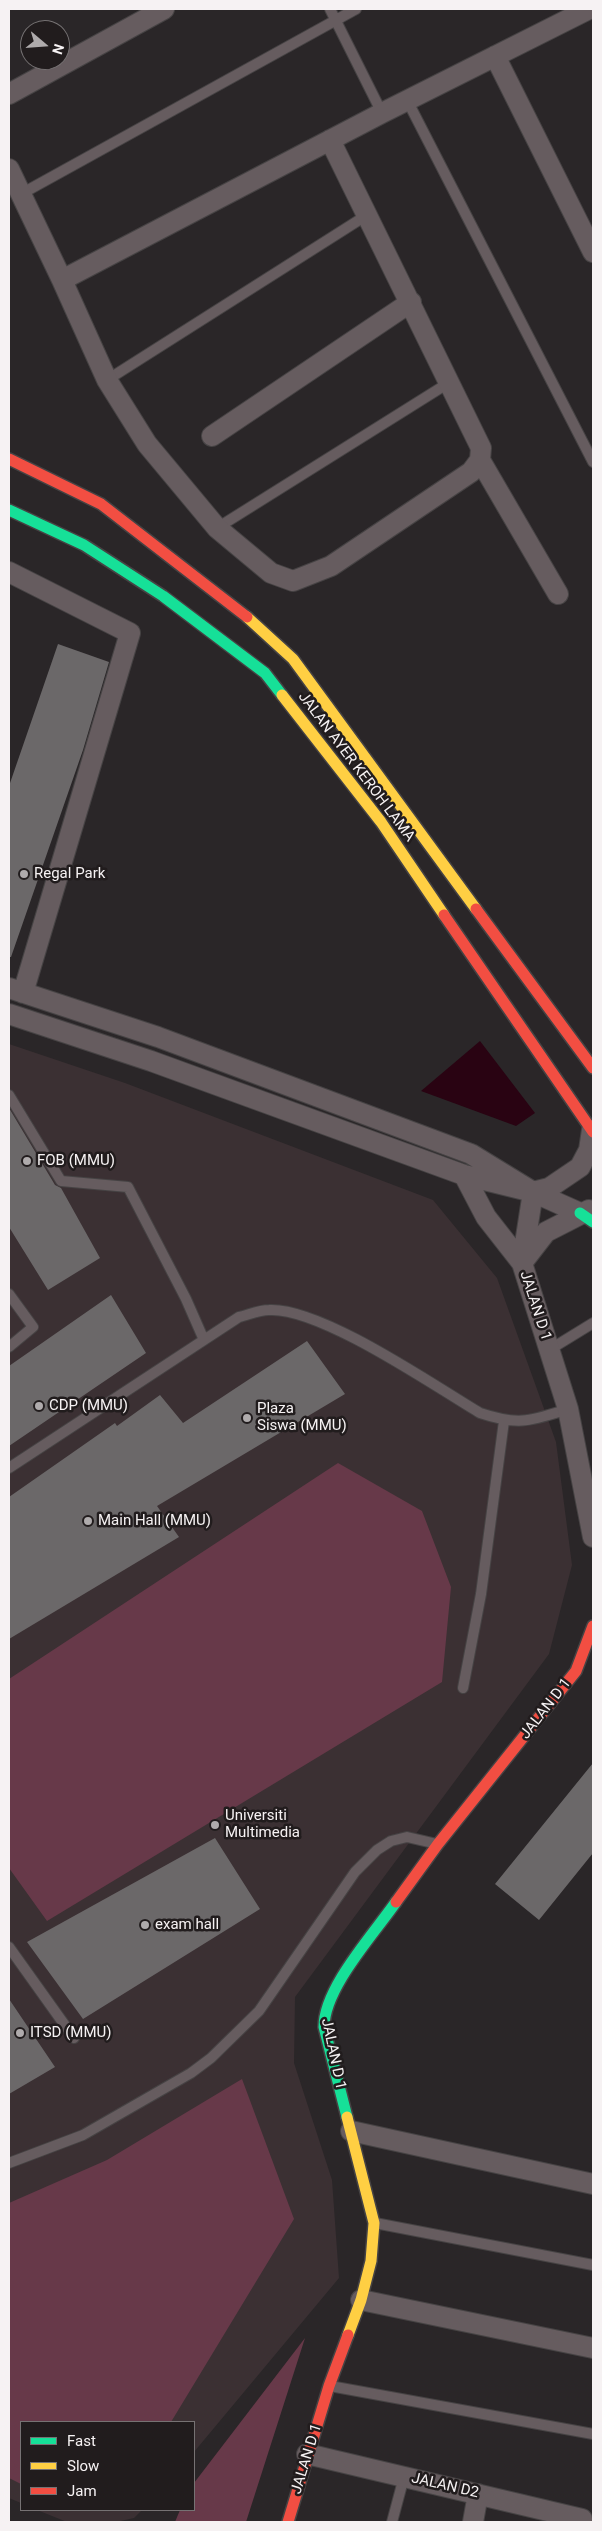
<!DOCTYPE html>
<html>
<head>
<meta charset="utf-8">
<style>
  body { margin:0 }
  #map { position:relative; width:602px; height:2531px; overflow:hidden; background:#2a2628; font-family:Roboto,sans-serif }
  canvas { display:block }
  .frame { position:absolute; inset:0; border:10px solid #f6f2f3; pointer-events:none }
  .legend { position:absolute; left:20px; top:2421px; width:175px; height:90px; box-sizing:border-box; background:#211c1d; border:1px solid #767273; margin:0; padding:6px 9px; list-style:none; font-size:15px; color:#f6f2f3 }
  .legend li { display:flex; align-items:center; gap:10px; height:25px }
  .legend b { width:25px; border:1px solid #767273 }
  .north { position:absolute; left:20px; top:20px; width:50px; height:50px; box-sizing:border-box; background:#211c1d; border:1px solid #767273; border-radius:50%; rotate:108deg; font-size:14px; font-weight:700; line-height:20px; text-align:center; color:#f6f2f3 }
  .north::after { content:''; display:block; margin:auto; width:18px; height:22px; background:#afabac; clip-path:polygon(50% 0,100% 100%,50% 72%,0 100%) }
</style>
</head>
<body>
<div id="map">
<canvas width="602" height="2531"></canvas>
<div class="frame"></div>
<ul class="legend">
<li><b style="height:6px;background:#16e098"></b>Fast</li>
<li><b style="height:6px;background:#ffcf43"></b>Slow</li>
<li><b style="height:6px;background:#f24e42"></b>Jam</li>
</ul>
<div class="north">N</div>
</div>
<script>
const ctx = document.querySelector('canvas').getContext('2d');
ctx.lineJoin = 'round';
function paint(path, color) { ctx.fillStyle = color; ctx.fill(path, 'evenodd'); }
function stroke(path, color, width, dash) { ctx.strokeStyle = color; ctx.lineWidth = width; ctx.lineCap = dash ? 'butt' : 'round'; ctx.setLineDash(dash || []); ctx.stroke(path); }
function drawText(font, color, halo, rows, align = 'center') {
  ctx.font = font + ' Roboto,sans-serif'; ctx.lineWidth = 5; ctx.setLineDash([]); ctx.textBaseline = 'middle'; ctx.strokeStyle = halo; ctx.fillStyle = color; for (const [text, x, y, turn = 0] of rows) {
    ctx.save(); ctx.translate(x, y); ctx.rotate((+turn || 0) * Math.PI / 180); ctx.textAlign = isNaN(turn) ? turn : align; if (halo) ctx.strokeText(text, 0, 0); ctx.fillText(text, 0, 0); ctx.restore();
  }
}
paint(new Path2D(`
  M9,1044L125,1083L433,1200L497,1278L556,1442L572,1565L549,1654L295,1997L294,2063L332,2180L339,2278L194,2452V2422H21V2503L9,2498Z
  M37,2510H142L134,2518L116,2522H67Z`), '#3b3033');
paint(new Path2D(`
  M338,1463L422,1511L451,1587L442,1682L47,1921L9,1868V1679Z
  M242,2079L294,2219L171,2422H21V2484L9,2478V2203L107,2160Z
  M305,2338L246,2522H175L180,2510H194V2483Z`), '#673949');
paint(new Path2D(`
  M480,1041L535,1113L516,1126L421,1091Z`), '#290312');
paint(new Path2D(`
  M58,644L109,662L83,750L11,957H9V786Z
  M9,1108L55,1185L61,1188L100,1258L48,1290L9,1227Z
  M111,1295L146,1353L9,1446V1366Z
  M307,1341L345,1394L157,1506L179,1537L9,1639V1497L115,1423L117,1426L160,1395L183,1423Z
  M593,1763V1853L539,1920L495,1884Z
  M215,1838L260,1909L83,2019L27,1942Z
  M9,1999L55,2067L9,2094Z`), '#6b6869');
const lane = new Path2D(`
  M330,9L382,113
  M407,100L593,462
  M21,194L356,9
  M107,380L367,215
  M217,528L450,382
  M9,1095L61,1181L128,1187L186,1299L204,1340
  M9,1294L33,1327L9,1347
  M549,1350L593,1323
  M9,1468L239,1317C248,1315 259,1310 269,1310C320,1307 433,1385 480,1413C519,1426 530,1421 568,1409
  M463,1688L481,1594L504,1421
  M9,1947L74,2038
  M9,2163L83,2135L191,2073L211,2058L259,2011L355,1872L377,1850L391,1841L407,1837L437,1844
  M375,2223L593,2265
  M330,2386L593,2434
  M392,2522L404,2477`);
const street = new Path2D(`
  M495,56L593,252
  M9,94L164,9
  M9,169L62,280L382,113L589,9
  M62,280L107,380L147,444L217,528L271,573L293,581L331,566L471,472L480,460L481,448L330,140
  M212,436L411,302
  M480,460L558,594
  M9,572L130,633L23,993
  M9,988L158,1037L471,1154L533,1192L580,1213
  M9,1014L151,1061L464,1175L533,1192L549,1188L580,1167L589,1150L592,1130
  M464,1175L486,1217L522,1263L546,1232L589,1210
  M533,1192L522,1263L568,1409L593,1537
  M351,2131L593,2184
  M361,2300L593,2348
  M307,2454L582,2519
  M473,2522L478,2494`);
const fast = new Path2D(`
  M9,510L84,545L163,596L265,673L282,695
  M580,1213L593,1222
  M347,2117L324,2027C324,1988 373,1935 396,1902`);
const slow = new Path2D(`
  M247,617L293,659L476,909
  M282,695L381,822L444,915
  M347,2117L374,2223L371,2261L361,2300L348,2335`);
const jam = new Path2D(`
  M9,459L101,504L247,617
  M476,909L593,1068
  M444,915L593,1132
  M396,1902L438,1844L576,1671L593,1626
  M288,2522L329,2386L348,2335`);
stroke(lane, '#464344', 12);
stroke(street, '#464344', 22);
stroke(fast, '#464344', 14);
stroke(slow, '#464344', 14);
stroke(jam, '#464344', 14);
stroke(lane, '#665c5f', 10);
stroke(street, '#665c5f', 20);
stroke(fast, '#16e098', 11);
stroke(slow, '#ffcf43', 11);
stroke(jam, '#f24e42', 11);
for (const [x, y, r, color] of [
  [24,874,5,"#afabac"],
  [27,1161,5,"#afabac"],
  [39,1406,5,"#afabac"],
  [247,1418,5,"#afabac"],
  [88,1521,5,"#afabac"],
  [215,1825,5,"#afabac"],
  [145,1925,5,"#afabac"],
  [20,2033,5,"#afabac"]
]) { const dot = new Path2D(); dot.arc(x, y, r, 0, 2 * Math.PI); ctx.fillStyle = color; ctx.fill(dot); stroke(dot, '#211c1d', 2); }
drawText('15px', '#f6f2f3', '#211c1d', [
  ["JALAN AYER KEROH LAMA",356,767,53],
  ["JALAN D 1",535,1306,72],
  ["JALAN D 1",546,1709,-52],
  ["JALAN D 1",333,2054,78],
  ["JALAN D 1",307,2459,-73],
  ["JALAN D2",445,2486,13]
]);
drawText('15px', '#f6f2f3', '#211c1d', [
  ["Regal Park",34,874],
  ["FOB (MMU)",37,1161],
  ["CDP (MMU)",49,1406],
  ["Plaza",257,1409],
  ["Siswa (MMU)",257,1426],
  ["Main Hall (MMU)",98,1521],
  ["Universiti",225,1816],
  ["Multimedia",225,1833],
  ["exam hall",155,1925],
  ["ITSD (MMU)",30,2033]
], 'left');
</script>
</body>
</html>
